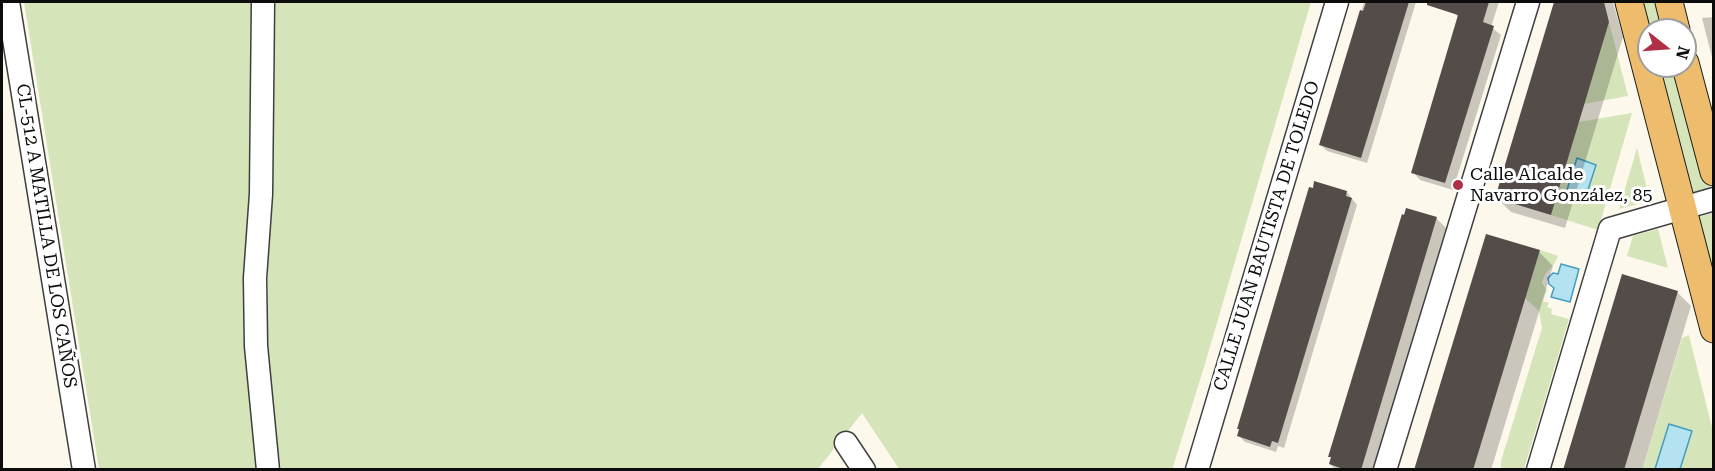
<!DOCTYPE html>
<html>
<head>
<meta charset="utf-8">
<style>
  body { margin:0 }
  #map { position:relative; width:1715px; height:471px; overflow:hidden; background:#fdf8ec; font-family:"Roboto Serif",serif }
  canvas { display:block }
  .frame { position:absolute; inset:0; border:3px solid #0c0c0c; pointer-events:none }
  .north { position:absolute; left:1637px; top:18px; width:60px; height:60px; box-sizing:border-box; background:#fff; border:2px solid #9e9e9e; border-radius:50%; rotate:107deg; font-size:16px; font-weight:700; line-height:24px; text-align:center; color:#0c0c0c }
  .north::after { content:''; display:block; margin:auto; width:21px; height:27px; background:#af3046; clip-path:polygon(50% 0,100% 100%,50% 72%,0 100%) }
</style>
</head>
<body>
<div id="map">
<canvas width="1715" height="471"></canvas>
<div class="frame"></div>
<div class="north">N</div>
</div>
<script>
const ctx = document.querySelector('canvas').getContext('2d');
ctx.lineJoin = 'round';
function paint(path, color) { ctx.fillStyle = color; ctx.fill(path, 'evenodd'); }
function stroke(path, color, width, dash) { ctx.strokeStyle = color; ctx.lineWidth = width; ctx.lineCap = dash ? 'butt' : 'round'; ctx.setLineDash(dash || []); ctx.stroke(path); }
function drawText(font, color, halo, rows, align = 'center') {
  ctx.font = font + ' "Roboto Serif",serif'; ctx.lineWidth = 6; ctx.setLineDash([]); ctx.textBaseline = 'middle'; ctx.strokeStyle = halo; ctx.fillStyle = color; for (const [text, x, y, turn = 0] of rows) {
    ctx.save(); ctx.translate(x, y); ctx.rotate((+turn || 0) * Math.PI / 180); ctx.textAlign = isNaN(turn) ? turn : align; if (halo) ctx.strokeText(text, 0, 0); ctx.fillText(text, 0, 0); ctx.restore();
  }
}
paint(new Path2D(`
  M24,2H254L263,469H99Z
  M270,2H1311L1204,367L1172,470L899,469L862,413L818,469H281L267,371Z
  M1636,2H1662L1670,30H1649Z
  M1609,22L1628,96L1584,104Z
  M1652,66H1679L1710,188L1686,195Z
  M1632,113L1598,230L1551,215L1579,122Z
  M1637,148L1650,201L1619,209Z
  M1713,212V302L1692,219Z
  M1658,229L1668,268L1627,256L1633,236Z
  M1540,250L1558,256C1553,270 1545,269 1542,283L1547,290L1543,301L1549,303L1547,307L1552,309L1551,314L1569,319L1524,469H1501V461L1542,328L1539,311L1525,298Z
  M1689,335L1713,431V469H1680L1692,432L1669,424L1655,469L1642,470L1682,338Z`), '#d5e4b9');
const water = new Path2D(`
  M1577,158L1596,165L1585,199L1566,193Z
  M1561,264L1579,269L1570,302L1551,297L1554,288L1549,284L1548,278L1553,273L1558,274Z
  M1669,424L1692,431L1680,469H1655Z`);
paint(water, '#b5e2f0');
stroke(water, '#429ec1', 1.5);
paint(new Path2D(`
  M1364,2H1416L1367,163L1327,151L1321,145Z
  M1457,2H1499L1491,27L1501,35L1453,190L1420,180L1413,172L1459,18L1454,13Z
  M1555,2H1613L1623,37L1565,228L1511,212L1497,198Z
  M1714,17V65L1702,18Z
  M1347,192L1357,205L1284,448L1278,446L1276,452L1245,442L1239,436Z
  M1407,210L1437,219L1446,228L1373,470H1336L1330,464L1332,458L1330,456Z
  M1539,252L1553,266L1491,470H1416Z
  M1677,292L1691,306L1642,470H1564Z`), '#0003');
paint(new Path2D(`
  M1366,2H1409L1361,158L1319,145L1360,10L1363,11Z
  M1427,2H1489L1483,22L1494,26L1445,183L1411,173L1458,15L1427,5Z
  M1554,2H1604L1609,22L1551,215L1495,198Z
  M1314,181L1347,191L1346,196L1352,198L1278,443L1272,441L1270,447L1237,436L1239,429H1237L1309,187L1313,188Z
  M1406,208L1437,217L1361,470H1346L1329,464L1331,457H1328L1402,214L1404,215Z
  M1486,234L1540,250L1473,470H1414Z
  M1622,274L1678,291L1624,470H1563Z`), '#534c49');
const minor = new Path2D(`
  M8,2L84,470
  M263,2L261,194L255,278L256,346L268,470
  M846,443L864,470
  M1197,470L1337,2
  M1385,470L1528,2
  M1538,470L1610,229L1714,199`);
const major = new Path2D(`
  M1629,2L1714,329
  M1669,2L1676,30
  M1685,63L1714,172`);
stroke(minor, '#3f3f3f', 25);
stroke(major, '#1d1d1d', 29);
stroke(minor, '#fff', 22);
stroke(major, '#edbd6d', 27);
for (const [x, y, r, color] of [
  [1458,185,6,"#af3046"]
]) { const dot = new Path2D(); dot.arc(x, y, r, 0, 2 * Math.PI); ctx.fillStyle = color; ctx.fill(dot); stroke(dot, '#fff', 2); }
drawText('18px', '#0c0c0c', '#fff', [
  ["Calle Alcalde",1470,175],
  ["Navarro González, 85",1470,196]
], 'left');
drawText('18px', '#0c0c0c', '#fff', [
  ["CL-512 A MATILLA DE LOS CAÑOS",46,236,81],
  ["CALLE JUAN BAUTISTA DE TOLEDO",1267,236,-73]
]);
</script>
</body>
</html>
